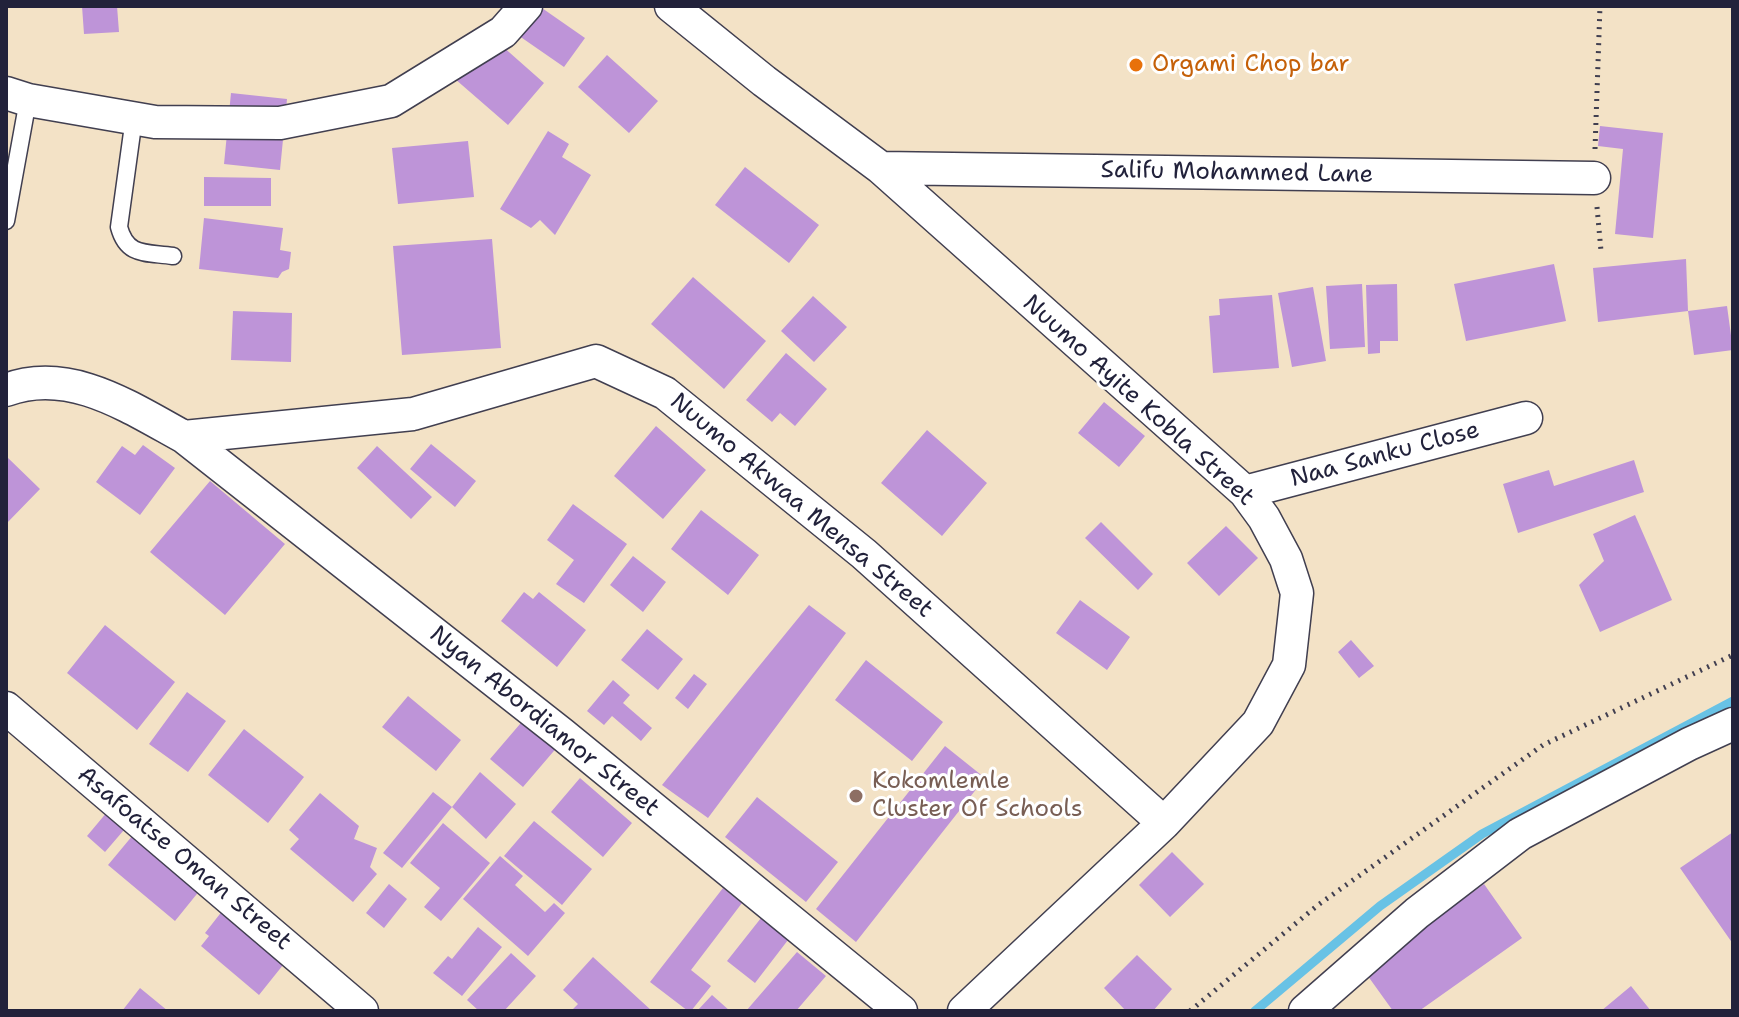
<!DOCTYPE html>
<html>
<head>
<meta charset="utf-8">
<style>
  body { margin:0 }
  #map { position:relative; width:1739px; height:1017px; overflow:hidden; background:#f3e2c6; font-family:"Shantell Sans",sans-serif }
  canvas { display:block }
  .frame { position:absolute; inset:0; border:8px solid #22223b; pointer-events:none }
</style>
</head>
<body>
<div id="map">
<canvas width="1739" height="1017"></canvas>
<div class="frame"></div>
</div>
<script>
const ctx = document.querySelector('canvas').getContext('2d');
ctx.lineJoin = 'round';
function stroke(path, color, width, dash) { ctx.strokeStyle = color; ctx.lineWidth = width; ctx.lineCap = dash ? 'butt' : 'round'; ctx.setLineDash(dash || []); ctx.stroke(path); }
function paint(path, color) { ctx.fillStyle = color; ctx.fill(path, 'evenodd'); }
function drawText(font, color, halo, rows, align = 'center') {
  ctx.font = font + ' "Shantell Sans",sans-serif'; ctx.lineWidth = 6; ctx.setLineDash([]); ctx.textBaseline = 'middle'; ctx.strokeStyle = halo; ctx.fillStyle = color; for (const [text, x, y, turn = 0] of rows) {
    ctx.save(); ctx.translate(x, y); ctx.rotate((+turn || 0) * Math.PI / 180); ctx.textAlign = isNaN(turn) ? turn : align; if (halo) ctx.strokeText(text, 0, 0); ctx.fillText(text, 0, 0); ctx.restore();
  }
}
stroke(new Path2D(`
  M1255,1011L1380,906L1482,834L1733,701`), '#68c2e5', 9);
paint(new Path2D(`
  M82,6H117L119,32L84,34Z
  M539,6L585,38L564,67L512,31Z
  M484,30L544,83L508,125L447,72Z
  M607,55L658,101L629,133L578,87Z
  M231,93L287,99L280,170L224,164Z
  M1600,126L1663,133L1653,238L1615,234L1623,149L1598,146Z
  M548,131L569,144L562,157L591,175L555,235L540,220L531,228L500,209Z
  M468,141L474,197L398,204L392,148Z
  M745,167L819,225L789,263L715,205Z
  M204,177L271,178V206H204Z
  M204,218L283,228L280,250L291,252L289,269L282,272L278,278L199,269Z
  M492,239L501,348L402,355L393,246Z
  M1686,259L1688,311L1598,322L1593,268Z
  M1554,264L1566,321L1466,341L1454,284Z
  M693,277L766,341L724,389L651,324Z
  M1362,284L1365,347L1330,349L1326,286Z
  M1397,284L1398,341H1380V353L1368,354L1366,285Z
  M1313,287L1326,361L1292,367L1278,293Z
  M1272,295L1279,368L1213,373L1209,316L1220,315L1219,299Z
  M813,296L847,327L814,362L781,331Z
  M1727,306L1733,350L1694,355L1688,311Z
  M233,311L292,313L291,362L231,360Z
  M786,353L827,389L795,426L780,413L772,422L746,400Z
  M1104,402L1145,436L1119,467L1078,433Z
  M656,426L706,470L663,519L614,476Z
  M927,430L987,483L942,536L881,483Z
  M431,444L476,481L455,507L410,469Z
  M143,445L175,468L140,515L96,482L122,446L135,455Z
  M377,446L432,497L411,519L357,468Z
  M6,456L40,489L6,524Z
  M1634,460L1644,492L1518,533L1503,484L1549,470L1554,486Z
  M210,481L285,544L225,615L150,552Z
  M573,504L627,544L584,603L556,584L574,560L547,540Z
  M701,510L759,555L728,595L671,549Z
  M1635,515L1672,600L1600,632L1579,585L1604,561L1593,534Z
  M1101,522L1153,574L1138,590L1085,538Z
  M1226,526L1258,558L1219,596L1187,563Z
  M633,556L666,582L643,612L610,585Z
  M524,592L533,599L539,592L586,630L557,667L501,621Z
  M1080,600L1130,637L1107,670L1056,633Z
  M809,605L846,633L708,818L662,785Z
  M105,625L175,682L137,730L67,673Z
  M647,629L683,659L658,690L621,660Z
  M1351,640L1374,666L1359,678L1338,652Z
  M866,660L943,722L912,761L835,700Z
  M694,674L707,684L688,709L675,698Z
  M613,680L630,695L623,703L652,728L641,741L612,716L604,725L587,711Z
  M187,692L226,721L188,772L149,744Z
  M408,696L461,740L436,771L382,727Z
  M526,717L559,745L523,787L490,759Z
  M244,729L304,777L268,823L208,775Z
  M945,746L985,778L856,942L816,909Z
  M480,772L516,804L486,839L452,807Z
  M580,778L632,823L603,857L551,812Z
  M433,792L452,807L402,868L383,853Z
  M123,793L142,809L105,852L87,836Z
  M320,793L359,826L354,839L377,848L370,867L377,874L353,902L290,849L299,839L289,830Z
  M757,797L838,862L806,902L725,837Z
  M534,821L592,869L562,905L504,856Z
  M143,823L209,879L175,921L108,865Z
  M443,823L490,863L441,921L424,907L440,888L410,863Z
  M1733,832V944L1680,868Z
  M1172,852L1204,884L1170,917L1139,885Z
  M500,856L523,876L515,885L545,912L554,903L565,913L528,956L463,899Z
  M389,884L407,899L384,928L366,913Z
  M1484,884L1522,938L1419,1011H1393L1365,972L1371,965Z
  M723,888L742,903L691,970L711,986L691,1011H688L650,982Z
  M223,910L295,950L259,995L201,946L209,936L205,933Z
  M761,918L788,940L755,983L727,961Z
  M478,927L502,947L462,996L433,973L448,956L452,959Z
  M797,952L826,976L796,1011H746Z
  M511,953L536,976L504,1011H479L467,1000Z
  M1137,955L1172,989L1153,1011H1126L1104,988Z
  M593,957L652,1011H571L578,1004L563,990Z
  M1631,986L1651,1011H1601Z
  M140,988L168,1011H122Z
  M712,995L730,1011H697Z`), '#be94d8');
const service = new Path2D(`
  M134,118L119,227C127,257 146,252 173,256
  M6,221L28,100`);
const minor = new Path2D(`
  M671,6L764,81L881,168L1245,492L1264,518L1286,559L1297,593L1289,665L1258,723L1164,823L964,1011
  M6,93L28,100L155,122L280,123L391,101L503,32L526,6
  M881,168L1594,178
  M6,390C69,366 129,407 184,437L562,734L901,1011
  M184,437L413,414L596,361L665,393L864,554L1164,823
  M1245,492L1526,418
  M6,708L362,1011
  M1305,1011L1417,913L1520,834L1689,744L1733,724`);
stroke(service, '#413f50', 19);
stroke(minor, '#413f50', 35);
stroke(new Path2D(`
  M1595,149L1600,6
  M1597,207L1601,251
  M1190,1011L1318,905L1543,745L1733,655`), '#413f50', 5, [2, 6]);
stroke(service, '#fff', 16);
stroke(minor, '#fff', 32);
for (const [x, y, r, color] of [
  [1136,65,8,"#e8710a"],
  [856,796,8,"#8d6e63"]
]) { const dot = new Path2D(); dot.arc(x, y, r, 0, 2 * Math.PI); ctx.fillStyle = color; ctx.fill(dot); stroke(dot, '#fff', 3); }
drawText('24px', '#c56008', '#fff', [
  ["Orgami Chop bar",1152,65]
], 'left');
drawText('24px', '#22223b', '#fff', [
  ["Salifu Mohammed Lane",1237,173,1],
  ["Nuumo Ayite Kobla Street",1138,401,42],
  ["Naa Sanku Close",1385,455,-15],
  ["Nuumo Akwaa Mensa Street",801,506,40],
  ["Nyan Abordiamor Street",544,722,39],
  ["Asafoatse Oman Street",184,859,40]
]);
drawText('24px', '#785e54', '#fff', [
  ["Kokomlemle",872,782],
  ["Cluster Of Schools",872,810]
], 'left');
</script>
</body>
</html>
